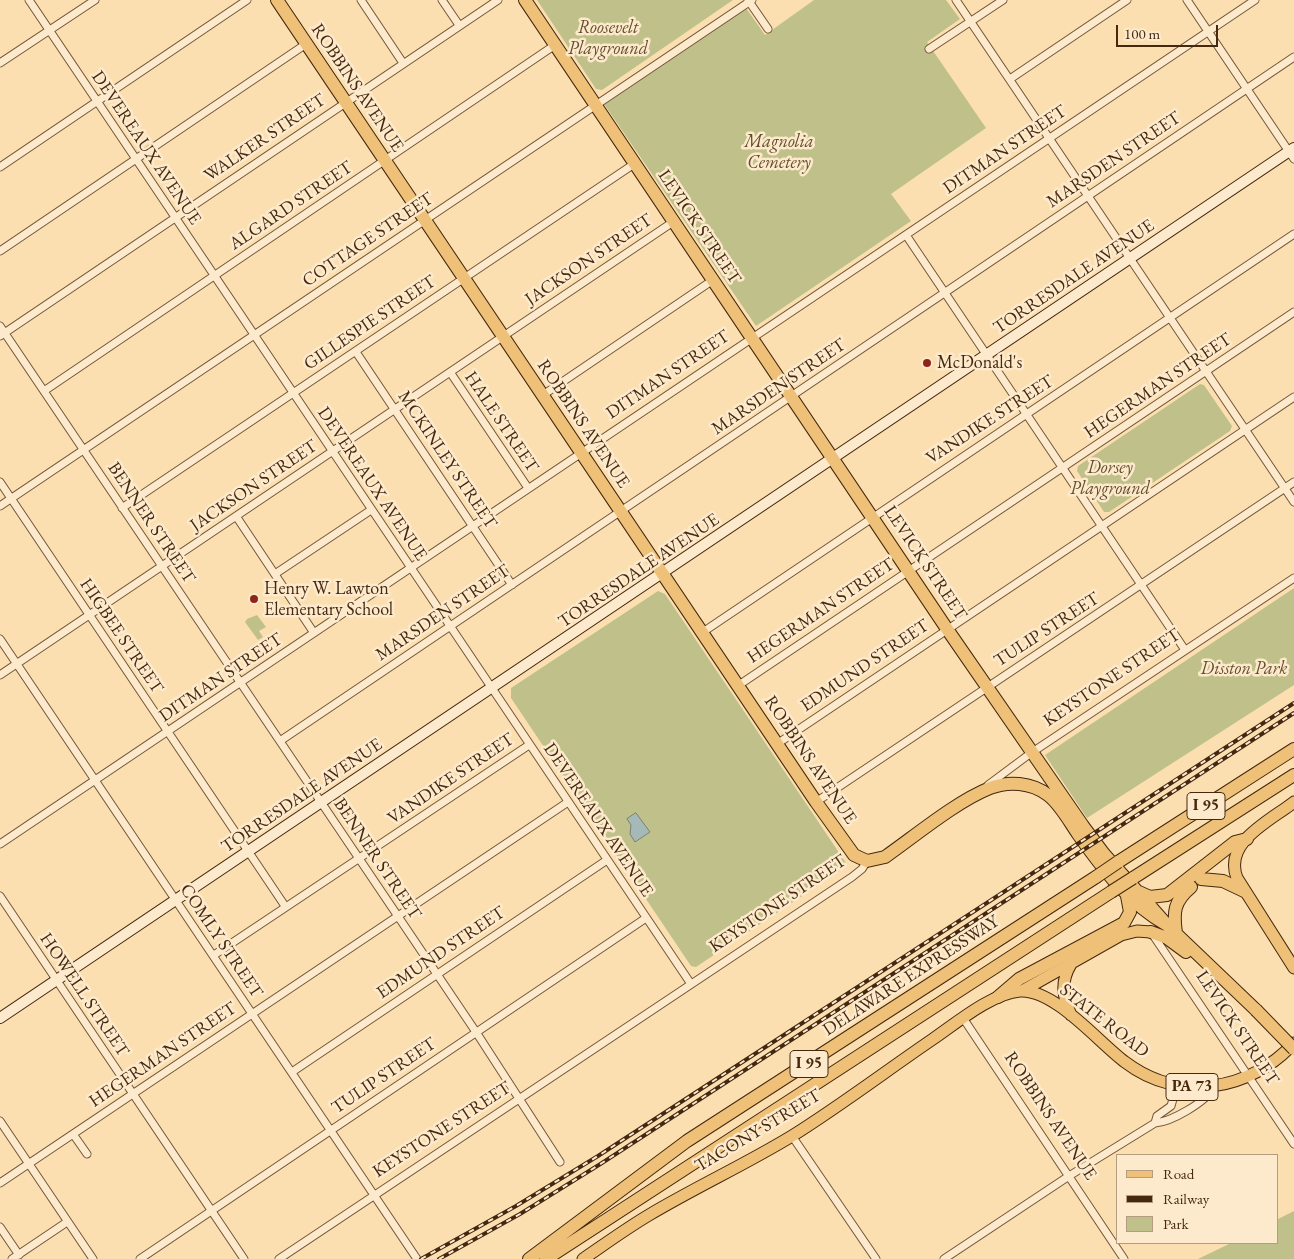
<!DOCTYPE html>
<html>
<head>
<meta charset="utf-8">
<style>
  body { margin:0 }
  #map { position:relative; width:1294px; height:1259px; overflow:hidden; background:#fcdfb1; font-family:"EB Garamond",serif }
  canvas { display:block }
  .legend { position:absolute; left:1116px; top:1154px; width:162px; height:90px; box-sizing:border-box; background:#fdeacc; border:1px solid #b39c80; margin:0; padding:6px 9px; list-style:none; font-size:15px; color:#44280f }
  .legend li { display:flex; align-items:center; gap:10px; height:25px }
  .legend b { width:25px; border:1px solid #b39c80 }
  .scale { position:absolute; left:1116px; top:25px; width:102px; height:22px; box-sizing:border-box; border:2px solid #44280f; border-top:0; padding-left:6px; font-size:15px; line-height:18px; white-space:nowrap; color:#44280f; -webkit-text-stroke:4px #fdeacc; paint-order:stroke }
</style>
</head>
<body>
<div id="map">
<canvas width="1294" height="1259"></canvas>
<ul class="legend">
<li><b style="height:6px;background:#eec078"></b>Road</li>
<li><b style="height:6px;background:#44280f"></b>Railway</li>
<li><b style="height:14px;background:#c0c18a"></b>Park</li>
</ul>
<div class="scale">100 m</div>
</div>
<script>
const ctx = document.querySelector('canvas').getContext('2d');
ctx.lineJoin = 'round';
function paint(path, color) { ctx.fillStyle = color; ctx.fill(path, 'evenodd'); }
function stroke(path, color, width, dash) { ctx.strokeStyle = color; ctx.lineWidth = width; ctx.lineCap = dash ? 'butt' : 'round'; ctx.setLineDash(dash || []); ctx.stroke(path); }
function drawText(font, color, halo, rows, align = 'center') {
  ctx.font = font + ' "EB Garamond",serif'; ctx.lineWidth = 5; ctx.setLineDash([]); ctx.textBaseline = 'middle'; ctx.strokeStyle = halo; ctx.fillStyle = color; for (const [text, x, y, turn = 0] of rows) {
    ctx.save(); ctx.translate(x, y); ctx.rotate((+turn || 0) * Math.PI / 180); ctx.textAlign = isNaN(turn) ? turn : align; if (halo) ctx.strokeText(text, 0, 0); ctx.fillText(text, 0, 0); ctx.restore();
  }
}
paint(new Path2D(`
  M537,0H733L602,90L596,89Z
  M814,0H946L960,19L927,42L986,128L891,194L911,221L756,326L604,104L746,8L765,35Z
  M1200,384L1204,385L1232,426L1230,431L1109,512H1104L1077,471L1078,466Z
  M1294,588V685L1087,818L1045,755Z
  M658,591L665,594L846,863L844,868L696,967L691,966L511,698V688Z
  M257,615L266,627L259,631L263,637L258,640L245,622L247,619Z
  M1294,1211V1259H1198L1231,1243H1278V1219Z`), '#c0c18a');
const water = new Path2D(`
  M636,813L650,832L635,842L630,834L631,825L627,819Z`);
paint(water, '#a5b9b8');
stroke(water, '#7e7f74', 1);
const street = new Path2D(`
  M29,0L691,984
  M361,0L403,63
  M442,0L459,25
  M748,0L768,29
  M956,0L1294,502
  M1187,0L1294,159
  M929,49L1003,0
  M0,63L95,0
  M1010,79L1127,0
  M0,167L247,0
  M906,235L1185,650
  M0,251L306,44
  M0,326L476,1032L560,1162
  M0,336L498,0
  M356,352L512,585
  M450,372L528,488
  M44,391L555,45
  M543,395L713,280
  M0,482L285,906
  M0,506L752,0
  M122,508L634,164
  M236,516L314,633
  M275,574L371,510
  M703,632L1294,234
  M0,639L417,1259
  M0,675L673,222
  M739,685L1294,312
  M280,741L1294,57
  M777,744L1294,397
  M988,785L1031,753L1294,578
  M816,802L1294,482
  M0,844L1255,0
  M0,896L244,1259
  M1153,935L1294,1144
  M214,955L529,745
  M963,1018L1124,1259
  M292,1072L607,860
  M0,1121L93,1259
  M1155,1123L1157,1116L1171,1106L1177,1085
  M73,1134L87,1154
  M792,1136L876,1259
  M0,1183L568,802
  M0,1227L19,1255
  M12,1259L67,1222
  M140,1259L646,918
  M279,1259L852,877L862,869L867,861
  M944,1259L1069,1176L1155,1123C1171,1122 1206,1102 1213,1088`);
const secondary = new Path2D(`
  M0,1018L1294,148`);
const primary = new Path2D(`
  M1294,802C1270,821 1223,842 1237,878L1294,968
  M1071,964C1060,982 1063,997 1071,1015
  M1022,991L1121,935L1137,931L1151,932
  M583,1259C605,1244 627,1228 649,1215C696,1187 746,1164 792,1136C840,1106 886,1071 933,1039C955,1024 992,993 1020,991C1055,989 1098,1042 1125,1062C1179,1103 1250,1091 1294,1043`);
const highway = new Path2D(`
  M277,0L816,802L854,855L867,861L885,857C915,836 957,801 990,788C1008,781 1031,782 1048,795C1060,804 1069,821 1078,834C1103,869 1129,904 1167,925
  M525,0L947,629L1083,826L1104,854L1167,925L1256,1010
  M1118,862L1294,749
  M1133,878L1294,775
  M1201,879L1223,881L1244,891
  M1139,892L1150,897L1167,895L1235,842L1247,839
  M1151,932L1167,938L1186,952
  M1176,933C1173,912 1174,901 1191,887
  M998,997L1019,979L1124,923L1130,912L1127,896
  M529,1259L687,1141L1096,877
  M546,1259L1111,892`);
stroke(street, '#725638', 9);
stroke(secondary, '#44280f', 12);
stroke(primary, '#44280f', 13);
stroke(highway, '#44280f', 14);
stroke(street, '#fdeacc', 7);
stroke(secondary, '#fdeacc', 10);
stroke(primary, '#eec078', 11);
stroke(highway, '#eec078', 12);
const rail = new Path2D(`
  M421,1259L516,1206L598,1156L1294,703
  M439,1259L520,1214L602,1163L1294,713`);
stroke(rail, '#44280f', 4);
stroke(rail, '#fdeacc', 2, [5.5]);
const highwayBridge = new Path2D(`
  M1096,877L1118,862
  M1111,892L1133,878
  M1256,1010L1294,1049`);
stroke(highwayBridge, '#44280f', 14, []);
stroke(highwayBridge, '#eec078', 12);
for (const [x, y, r, color] of [
  [927,363,5,"#8f2418"],
  [254,599,5,"#8f2418"]
]) { const dot = new Path2D(); dot.arc(x, y, r, 0, 2 * Math.PI); ctx.fillStyle = color; ctx.fill(dot); stroke(dot, '#fdeacc', 2); }
for (const [x, y, w] of [
  [1206,806,38],
  [809,1064,38],
  [1192,1087,52]
]) { const box = new Path2D(); box.roundRect(x - w / 2, y - 13.5, w, 27, 4); ctx.fillStyle = '#fdeacc'; ctx.fill(box); stroke(box, '#44280f', 1); }
drawText('bold 16px', '#44280f', null, [
  ["I 95",1206,806],
  ["I 95",809,1064],
  ["PA 73",1192,1087]
]);
drawText('italic 18px', '#634e2e', '#fdeacc', [
  ["Roosevelt",608,28],
  ["Playground",608,49],
  ["Magnolia",779,142],
  ["Cemetery",779,163],
  ["Dorsey",1110,468],
  ["Playground",1110,489],
  ["Disston Park",1244,669]
]);
drawText('18px', '#44280f', '#fdeacc', [
  ["ROBBINS AVENUE",357,88,56],
  ["WALKER STREET",265,138,-34],
  ["DEVEREAUX AVENUE",146,148,56],
  ["DITMAN STREET",1005,150,-34],
  ["MARSDEN STREET",1114,160,-34],
  ["ALGARD STREET",291,206,-34],
  ["LEVICK STREET",699,227,56],
  ["COTTAGE STREET",368,240,-34],
  ["JACKSON STREET",589,260,-34],
  ["TORRESDALE AVENUE",1074,277,-34],
  ["GILLESPIE STREET",370,323,-34],
  ["DITMAN STREET",668,375,-34],
  ["HEGERMAN STREET",1158,386,-34],
  ["MARSDEN STREET",779,387,-34],
  ["VANDIKE STREET",990,420,-33],
  ["HALE STREET",501,422,56],
  ["ROBBINS AVENUE",583,424,56],
  ["MCKINLEY STREET",447,460,56],
  ["DEVEREAUX AVENUE",372,484,56],
  ["JACKSON STREET",254,486,-34],
  ["BENNER STREET",151,523,56],
  ["LEVICK STREET",925,563,56],
  ["TORRESDALE AVENUE",639,571,-34],
  ["HEGERMAN STREET",821,611,-34],
  ["MARSDEN STREET",443,613,-34],
  ["TULIP STREET",1047,630,-33],
  ["HIGBEE STREET",121,636,56],
  ["EDMUND STREET",865,666,-34],
  ["DITMAN STREET",221,678,-34],
  ["KEYSTONE STREET",1112,678,-34],
  ["ROBBINS AVENUE",810,760,56],
  ["VANDIKE STREET",451,779,-34],
  ["TORRESDALE AVENUE",302,796,-34],
  ["DEVEREAUX AVENUE",598,820,56],
  ["BENNER STREET",377,859,56],
  ["KEYSTONE STREET",778,904,-34],
  ["COMLY STREET",221,941,56],
  ["EDMUND STREET",441,953,-34],
  ["DELAWARE EXPRESSWAY",911,976,-33],
  ["HOWELL STREET",84,995,56],
  ["STATE ROAD",1104,1021,38],
  ["LEVICK STREET",1237,1028,56],
  ["HEGERMAN STREET",163,1055,-34],
  ["TULIP STREET",384,1076,-34],
  ["ROBBINS AVENUE",1050,1116,56],
  ["KEYSTONE STREET",442,1130,-33],
  ["TACONY STREET",758,1131,-31]
]);
drawText('18px', '#44280f', '#fdeacc', [
  ["McDonald's",937,363],
  ["Henry W. Lawton",264,589],
  ["Elementary School",264,610]
], 'left');
</script>
</body>
</html>
